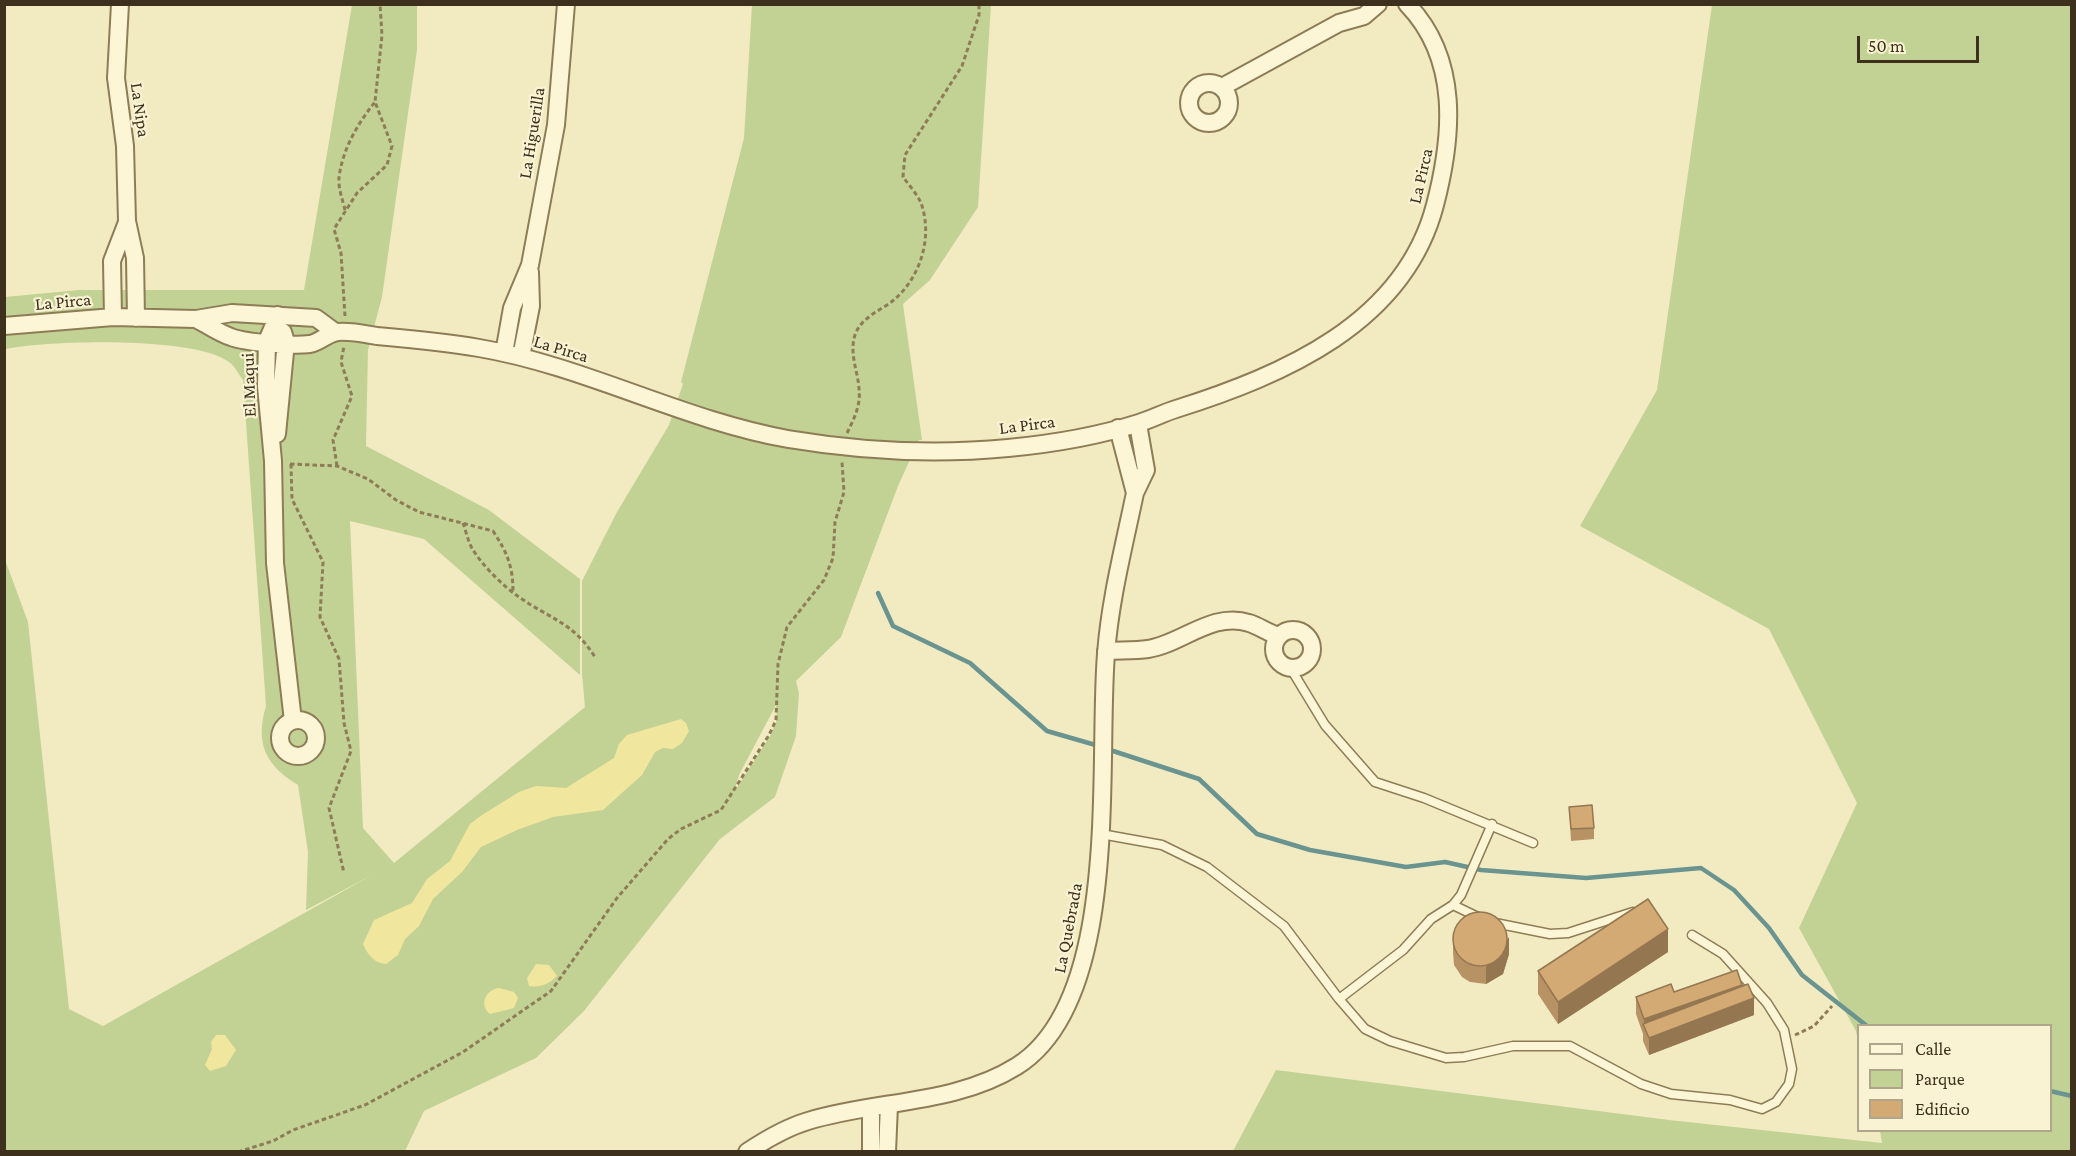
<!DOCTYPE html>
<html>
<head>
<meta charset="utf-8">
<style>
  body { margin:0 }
  #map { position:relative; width:2076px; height:1156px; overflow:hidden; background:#f2ebc2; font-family:"Crimson Pro",serif }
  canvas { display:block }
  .frame { position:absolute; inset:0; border:6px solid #3d311d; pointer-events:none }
  .legend { position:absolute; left:1857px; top:1024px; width:195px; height:108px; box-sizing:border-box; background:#f9f3d3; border:2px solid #aea58a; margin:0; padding:8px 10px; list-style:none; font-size:18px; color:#3d311d }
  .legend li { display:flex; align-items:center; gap:12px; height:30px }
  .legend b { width:30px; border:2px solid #aea58a }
  .scale { position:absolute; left:1857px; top:36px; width:122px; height:27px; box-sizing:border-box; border:3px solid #3d311d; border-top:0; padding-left:8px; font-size:18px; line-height:21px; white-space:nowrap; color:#3d311d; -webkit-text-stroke:4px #f9f3d3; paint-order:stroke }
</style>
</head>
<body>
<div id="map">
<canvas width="2076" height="1156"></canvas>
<div class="frame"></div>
<ul class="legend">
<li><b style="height:8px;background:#fcf6d6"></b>Calle</li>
<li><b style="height:16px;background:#c2d295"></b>Parque</li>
<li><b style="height:16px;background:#d4aa74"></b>Edificio</li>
</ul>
<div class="scale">50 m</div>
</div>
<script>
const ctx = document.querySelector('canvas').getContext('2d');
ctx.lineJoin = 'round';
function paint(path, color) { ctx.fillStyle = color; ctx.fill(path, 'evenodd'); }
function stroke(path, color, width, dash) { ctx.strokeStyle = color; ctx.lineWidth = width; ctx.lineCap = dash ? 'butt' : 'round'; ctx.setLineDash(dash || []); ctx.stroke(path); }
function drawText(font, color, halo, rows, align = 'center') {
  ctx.font = font + ' "Crimson Pro",serif'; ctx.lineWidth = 4.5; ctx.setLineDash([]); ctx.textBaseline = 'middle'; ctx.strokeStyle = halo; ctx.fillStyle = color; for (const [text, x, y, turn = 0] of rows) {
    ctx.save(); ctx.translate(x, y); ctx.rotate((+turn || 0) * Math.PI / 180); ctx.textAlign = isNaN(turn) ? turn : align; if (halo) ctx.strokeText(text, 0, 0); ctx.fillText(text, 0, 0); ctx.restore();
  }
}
paint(new Path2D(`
  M352,5H417V50L382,297L368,350L366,446L489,510L580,579V675L424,539L350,521L363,828L394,863L585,707L582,674V581L617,512L669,425L683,384L681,382L744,138L752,5H991L978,207L930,280L903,304L922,440H919L898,486L841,637L796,681L799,693L796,736L775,797L720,839L584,1011L536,1058L424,1111L405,1151H5L4,557L28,622L69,1009L103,1026L372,875L306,910L308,852L298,785C265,765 255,743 266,706L243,380C239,375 235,366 229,362C196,336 47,340 5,349V297L79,290H304ZM776,705L777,720L770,736L734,792L739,775Z
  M1712,5H2071V1151H1233L1276,1070L1669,1120L1882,1143L1880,1131L2050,1130V1026H1858V1041L1856,1031L1799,928L1857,803L1769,629L1580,526L1657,390Z`), '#c2d295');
paint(new Path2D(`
  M681,719L686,723L689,731L682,743L673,749L663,748L655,752L642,775L603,810L553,817L517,830L481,847L462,872L433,899L419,926L405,939L398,955L386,964C374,963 368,955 363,944L374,920L412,903L427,879L450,861L470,824L482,815L519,792L536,786L566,788L614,758L619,744L627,735Z
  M536,964L549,965L557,976C549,984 540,988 529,986L527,978Z
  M499,988L514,992L518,998L514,1008L490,1014C479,1005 485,990 499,988Z
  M216,1035H225L236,1050L226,1066L210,1071L205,1065L212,1049L211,1042Z`), '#f1e69d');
stroke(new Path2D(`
  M878,593L893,626L970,663L1047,731L1099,746
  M1107,749L1199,779L1257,834L1310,850L1406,867L1445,862L1481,870L1586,878L1701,868L1734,890L1769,928L1802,975L1867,1026
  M2050,1091L2072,1096`), '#6a9490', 4.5);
const service = new Path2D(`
  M1291,669L1325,725L1375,782L1424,798L1533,843
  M1101,834L1162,845L1207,867L1284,926L1339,999L1365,1029L1390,1041L1446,1058L1464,1057L1513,1046H1570L1641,1084L1671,1094L1730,1100L1762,1109L1776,1102L1789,1084L1792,1069L1784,1030L1767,1003L1723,954L1692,935
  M1453,905L1480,918
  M1495,923L1550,934L1568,933L1633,912
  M1339,999L1403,950L1431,919L1453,905L1461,895L1492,824`);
const minor = new Path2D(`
  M120,4L116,78L125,146L127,221L135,258L136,318
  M1189 103a20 20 0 1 1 40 0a20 20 0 1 1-40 0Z
  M1222,87L1339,23L1364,16L1378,4
  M278,315L267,341L266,386L273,461L275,563L293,721
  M113,317L112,261L127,222
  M196,319C208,325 219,333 231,337C247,343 293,346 310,344C320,342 328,333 338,332C351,331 365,334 377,336C411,339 445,342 479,348C585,366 682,420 788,439C860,451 935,455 1008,448C1051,444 1098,436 1139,423C1152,419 1163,413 1176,409C1283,375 1404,324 1435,205C1453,136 1460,59 1407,4
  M4,326L113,317L196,319L232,313L316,318L335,332
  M504,353L512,308L530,265L556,125L566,4
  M521,357L531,306L530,272
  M1118,428L1135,493
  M277,434L286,342L283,332
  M1274 649a19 19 0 1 1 38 0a19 19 0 1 1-38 0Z
  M1106,651C1119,650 1134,651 1148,649C1182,644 1212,611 1249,623C1259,626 1268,633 1279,636
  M280 738a18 18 0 1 1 36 0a18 18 0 1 1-36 0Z
  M871,1108V1152
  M747,1152C765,1140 788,1127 808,1121C876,1100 955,1105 1017,1066C1122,1000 1097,763 1106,654C1110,600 1124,546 1135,493L1146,470L1138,424
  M887,1152L889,1105`);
stroke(service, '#8e7c57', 11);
stroke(minor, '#8e7c57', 20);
stroke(new Path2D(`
  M345,210C343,201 338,188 339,178C342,150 358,123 375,102
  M345,316L341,253L334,229L357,193L387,165L392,146L375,102L382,35L380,4
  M847,433C854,419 861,405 859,389C858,371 849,354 855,335C861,317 882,310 895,299C921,276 933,236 921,203C917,194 909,185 903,177L905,155L962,66L979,15V4
  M290,464L337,466L368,479L396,500L419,512L493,531C507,552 513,566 513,592
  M291,464L292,499L323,562L320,617L339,659L344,723L351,751L329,808L344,873
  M337,466L333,440L352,396L341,362L344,346
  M463,523C466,531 468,542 473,550C483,566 503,586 519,597C550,619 573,622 595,657
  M1795,1035L1814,1026L1832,1006
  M238,1152L273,1141L293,1130L365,1105L463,1052L551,991L617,898L668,839L681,829L721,810L769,735L776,720L778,664L787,627L824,580L833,558L835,522L844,492L842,462`), '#8e7c57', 3, [4.5, 3]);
stroke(service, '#fcf6d6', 8);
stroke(minor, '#fcf6d6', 16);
paint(new Path2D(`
  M1569,807L1594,828V839L1571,841Z
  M1453,935L1509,954L1503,974L1486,984L1470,982L1462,977L1454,965L1453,952Z
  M1668,952L1558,1024L1538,994V971Z
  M1742,986L1754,1015L1649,1055L1643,1041V1034L1636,1014V997L1674,992Z`), '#b69264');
paint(new Path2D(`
  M1668,929V952L1558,1024V1002Z
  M1509,937V954L1503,974L1486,984V967Z
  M1742,985V1002L1644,1026V1019Z
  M1754,998V1015L1649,1055V1038Z`), '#947751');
const building = new Path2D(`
  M1592,805L1594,828L1571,829L1569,807Z
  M1648,899L1668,929L1558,1002L1538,971Z
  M1453 939a27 27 0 1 1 54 0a27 27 0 1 1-54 0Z
  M1737,970L1742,985L1644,1019L1636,997L1671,984L1674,992Z
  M1748,984L1754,998L1649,1038L1643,1024Z`);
paint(building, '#d4aa74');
stroke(building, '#947751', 1.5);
drawText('18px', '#3d311d', '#f9f3d3', [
  ["La Nipa",140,110,82],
  ["La Higuerilla",532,133,-81],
  ["La Pirca",1421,176,-77],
  ["La Pirca",63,302,-5],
  ["La Pirca",561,349,17],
  ["El Maqui",249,385,-92],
  ["La Pirca",1027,425,-7],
  ["La Quebrada",1068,928,-79]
]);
</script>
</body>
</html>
